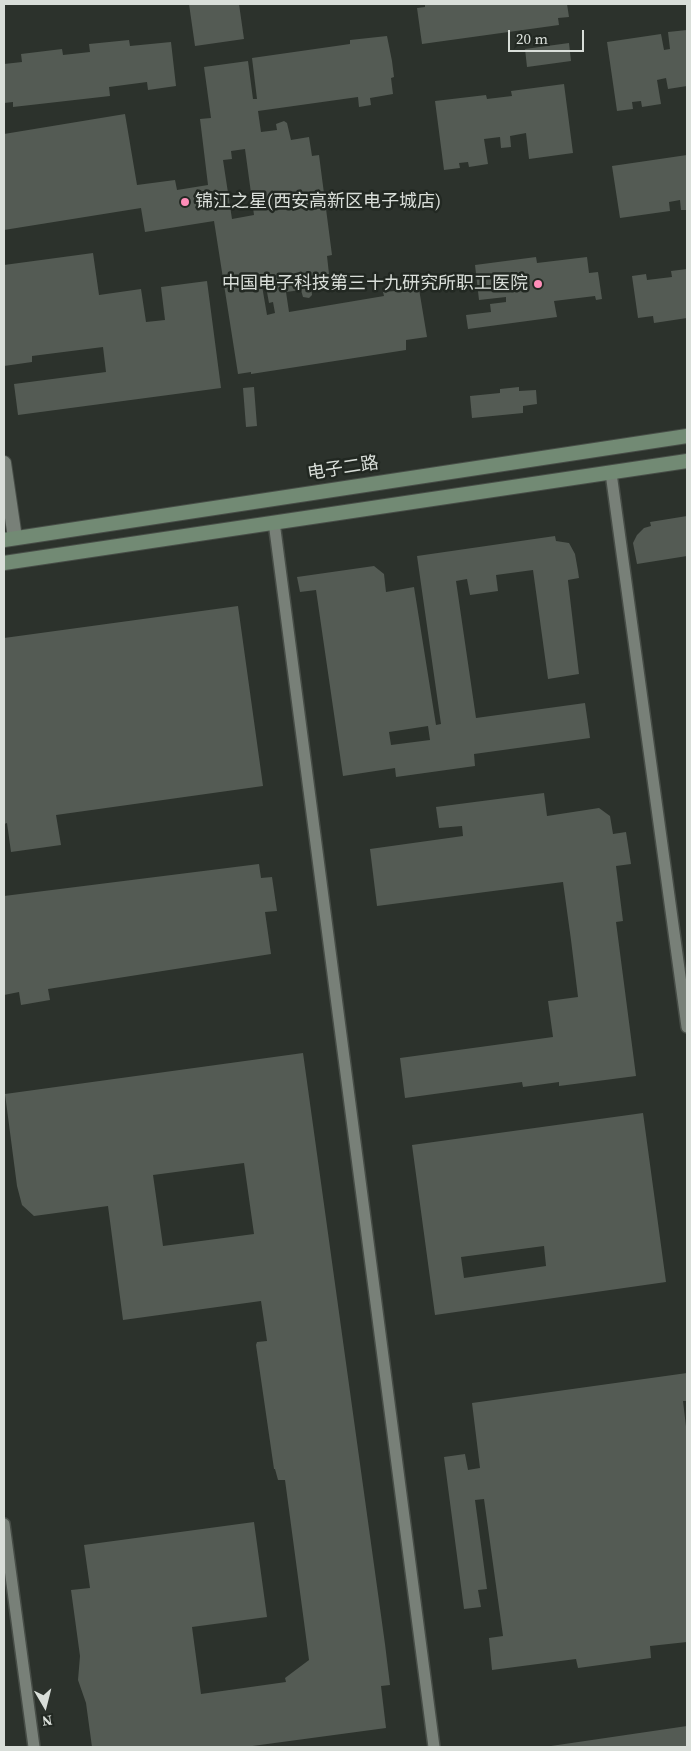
<!DOCTYPE html>
<html>
<head>
<meta charset="utf-8">
<style>
  body { margin:0 }
  #map { position:relative; width:691px; height:1751px; overflow:hidden; background:#2c322c; font-family:"Source Serif 4",serif }
  canvas { display:block }
  .frame { position:absolute; inset:0; border:5px solid #d9ded9; pointer-events:none }
  .north { position:absolute; left:20px; top:1681px; width:50px; height:50px; -webkit-text-stroke:4px #222822; paint-order:stroke; rotate:172deg; font-size:14px; font-weight:700; line-height:20px; text-align:center; color:#d9ded9 }
  .north::after { content:''; display:block; margin:auto; width:18px; height:22px; background:#d9ded9; clip-path:polygon(50% 0,100% 100%,50% 72%,0 100%) }
  .scale { position:absolute; left:508px; top:30px; width:76px; height:22px; box-sizing:border-box; border:2px solid #d9ded9; border-top:0; padding-left:6px; font-size:15px; line-height:18px; white-space:nowrap; color:#d9ded9; -webkit-text-stroke:4px #222822; paint-order:stroke }
</style>
</head>
<body>
<div id="map">
<canvas width="691" height="1751"></canvas>
<div class="frame"></div>
<div class="north">N</div>
<div class="scale">20 m</div>
</div>
<script>
const ctx = document.querySelector('canvas').getContext('2d');
ctx.lineJoin = 'round';
function paint(path, color) { ctx.fillStyle = color; ctx.fill(path, 'evenodd'); }
function stroke(path, color, width, dash) { ctx.strokeStyle = color; ctx.lineWidth = width; ctx.lineCap = dash ? 'butt' : 'round'; ctx.setLineDash(dash || []); ctx.stroke(path); }
function drawText(font, color, halo, rows, align = 'center') {
  ctx.font = font + ' "Source Serif 4","Noto Sans SC",serif'; ctx.lineWidth = 5; ctx.setLineDash([]); ctx.textBaseline = 'middle'; ctx.strokeStyle = halo; ctx.fillStyle = color; for (const [text, x, y, turn = 0] of rows) {
    ctx.save(); ctx.translate(x, y); ctx.rotate((+turn || 0) * Math.PI / 180); ctx.textAlign = isNaN(turn) ? turn : align; if (halo) ctx.strokeText(text, 0, 0); ctx.fillText(text, 0, 0); ctx.restore();
  }
}
paint(new Path2D(`
  M189,4H239L244,39L195,46Z
  M425,4H567L569,17L558,18L559,25L422,44L417,8L425,7Z
  M687,30V86L668,89L666,78L657,80L661,104L642,107L641,101L632,102L633,109L617,111L607,42L661,34L664,50L670,49L668,32Z
  M387,36L392,61L394,77L391,78L393,94L370,98L371,105L359,107L358,97L258,111L261,132L277,130L276,124L284,121L287,123L291,140L309,137L312,156L319,155L332,255L327,256L329,274L310,278L312,295L309,298L303,297L301,290L286,292L289,312L384,296L383,292L419,289L427,337L406,340V350L251,374V372L238,374L214,221L145,232L141,208L4,230V134L125,114L137,185L175,180L177,190L208,185L200,119L211,118L204,67L248,61L253,99H257L252,58L350,44V40ZM245,149L254,215L232,219L223,160L232,159L231,151ZM264,279V283L272,282L273,291L267,292L269,303L273,302L275,313L267,315L261,280Z
  M129,40L130,46L171,42L176,86L148,90L147,82L109,87L110,96L13,107V102L4,103V64L22,62L21,54L62,49L63,55L90,52L89,44Z
  M569,43L571,61L527,67L525,49Z
  M564,84L573,153L529,159L526,133L510,136L511,147L501,148L500,137L484,139L488,164L469,167L468,162L459,163L460,168L444,170L435,101L486,95L487,99L512,96L511,91Z
  M687,155V210H681L680,200L669,202L670,211L620,218L612,166Z
  M93,253L99,295L141,289L146,322L165,320L161,287L207,281L221,388L18,415L14,384L106,372L103,347L32,356V362L4,366V265Z
  M536,257L537,263L587,257L589,273L598,272L602,299L596,300L595,296L554,301L557,317L468,329L466,315L491,312L490,304L506,302V297L479,300L475,265Z
  M687,269V318L654,323L653,316L638,318L632,276L646,274L647,280L672,277L671,271Z
  M254,387L257,426L246,427L243,388Z
  M519,387V391L536,390L537,404L523,406V413L472,418L470,396L500,393V389Z
  M687,516V556L637,564L633,543L637,535L644,528L651,526L650,522Z
  M555,536L556,541L569,543L575,554L578,571L579,578L568,580V581L579,674L548,679L533,570L496,575L498,591L470,595L467,579L456,581L476,718L585,703L590,738L474,754L475,766L396,777L395,768L343,776L316,590L300,592L297,577L374,566L384,574L386,592L414,587L436,725L441,724L417,556ZM428,726L430,740L391,745L389,732Z
  M238,606L263,786L56,815L61,845L11,852L7,823L4,824V638Z
  M544,793L547,816L599,808L610,816L613,834L626,832L631,864L616,866L623,921L616,922L636,1076L559,1086V1082L523,1087L522,1082L405,1098L400,1058L553,1037L548,1001L578,997L571,940L563,882L377,906L370,849L463,836L462,826L439,828L436,807Z
  M259,864L261,878L272,877L277,911L265,912L271,954L48,989L50,1000L21,1005L19,992L4,995V896Z
  M303,1053L385,1644L390,1685L381,1686L386,1728L245,1747H92L86,1703L78,1680L80,1656L71,1590L90,1588L84,1545L254,1522L267,1617L192,1627L201,1694L286,1682L285,1678L309,1660L304,1622L285,1480H278L275,1469H274L256,1345L257,1342L267,1341L261,1301L123,1320L108,1206L34,1216L22,1205L17,1186L5,1094ZM244,1163L254,1234L163,1246L153,1175Z
  M643,1113L666,1282L435,1315L412,1145ZM544,1246L546,1266L464,1278L461,1257Z
  M687,1373V1401H683L687,1435V1642L650,1646L651,1658L578,1668L576,1659L492,1670L489,1638L503,1636L484,1499L475,1500L487,1589L478,1590L481,1607L464,1609L444,1457L465,1454L468,1470L480,1468L472,1403Z
  M687,1726V1747H551V1746Z`), '#545b54');
const service = new Path2D(`
  M611,473L687,1027
  M274,522L434,1747
  M4,1524L34,1747`);
const minor = new Path2D(`
  M4,463L15,538`);
const secondary = new Path2D(`
  M4,540L687,436
  M4,563L687,461`);
stroke(service, '#474d47', 14);
stroke(minor, '#474d47', 16);
stroke(secondary, '#474d47', 16);
stroke(service, '#788078', 11);
stroke(minor, '#788078', 14);
stroke(secondary, '#728a74', 14);
for (const [x, y, r, color] of [
  [185,202,5,"#ff8eb9"],
  [538,284,5,"#ff8eb9"]
]) { const dot = new Path2D(); dot.arc(x, y, r, 0, 2 * Math.PI); ctx.fillStyle = color; ctx.fill(dot); stroke(dot, '#222822', 2); }
drawText('18px', '#d9ded9', '#222822', [
  ["锦江之星(西安高新区电子城店)",195,202],
  ["中国电子科技第三十九研究所职工医院",528,284,"right"]
], 'left');
drawText('18px', '#d9ded9', '#222822', [
  ["电子二路",343,469,-9]
]);
</script>
</body>
</html>
